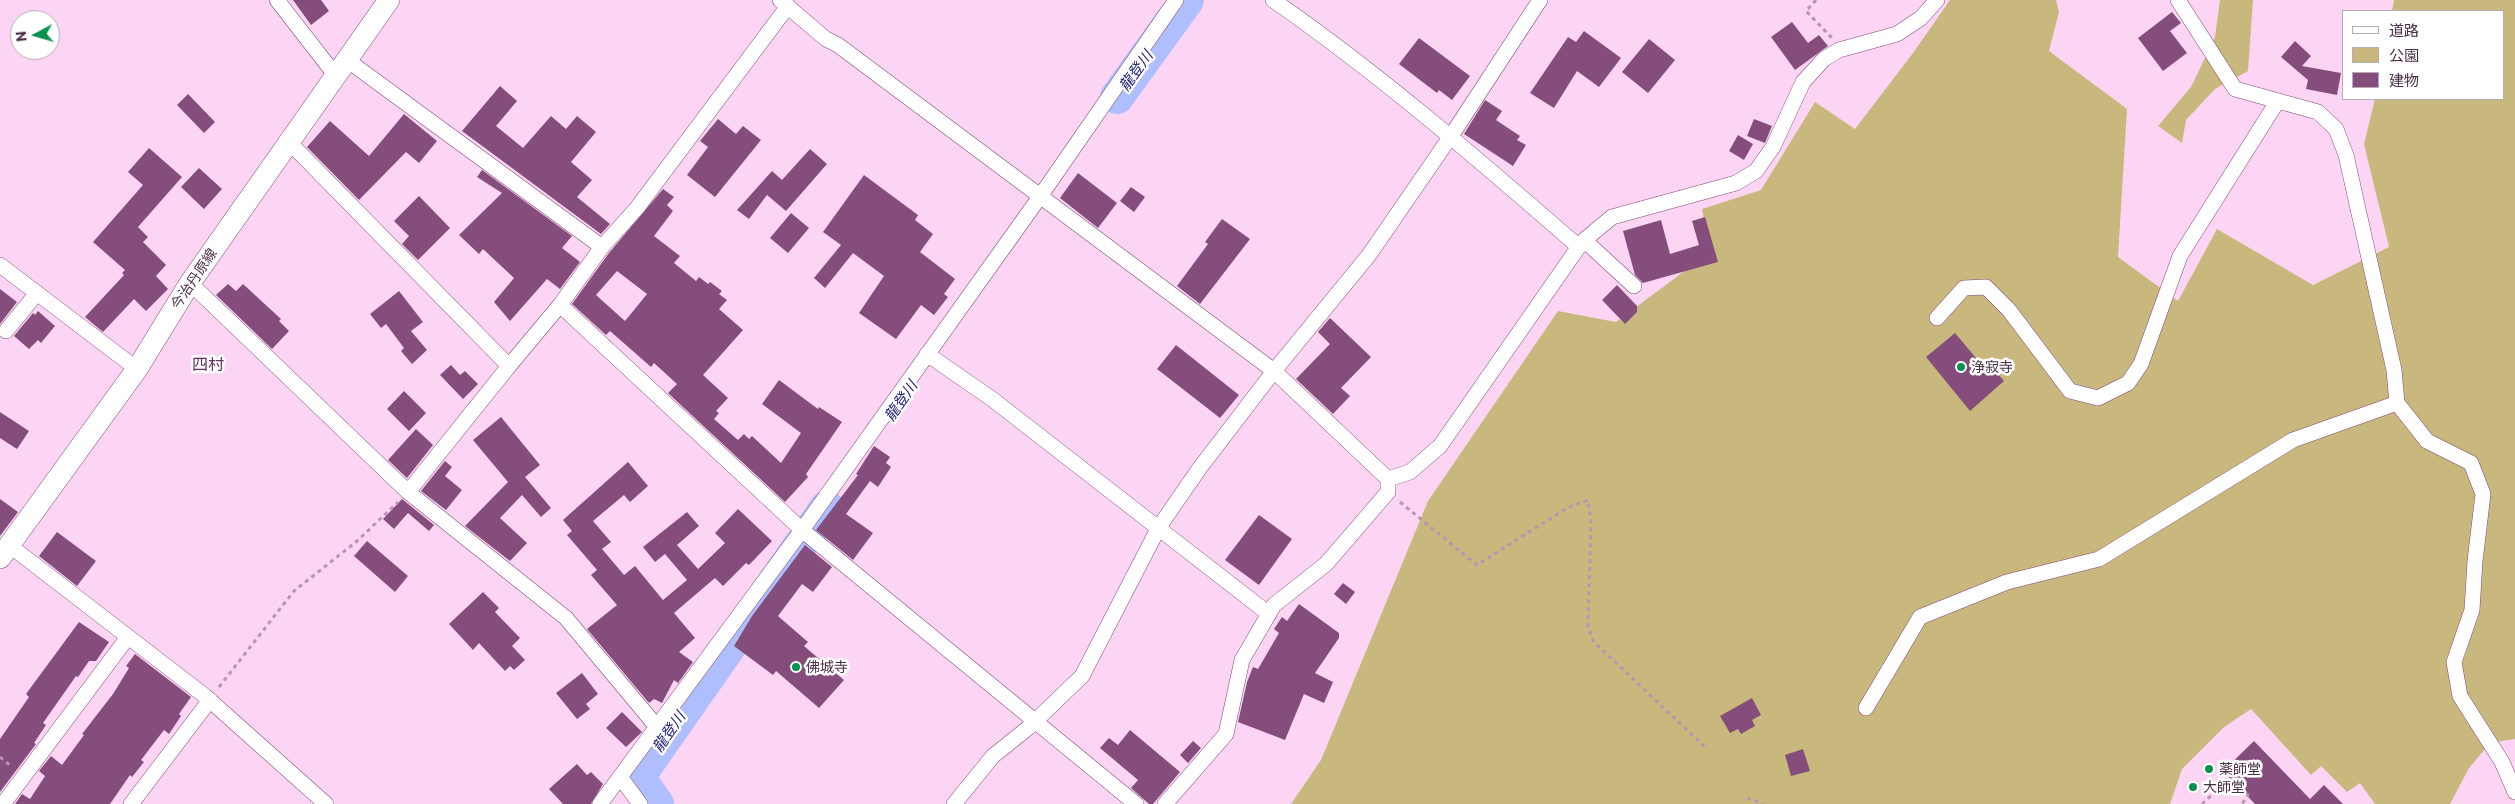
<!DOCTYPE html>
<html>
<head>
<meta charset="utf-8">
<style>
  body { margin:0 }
  #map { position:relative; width:2515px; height:804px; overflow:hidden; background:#fdd5f4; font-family:Commissioner,"Noto Sans JP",sans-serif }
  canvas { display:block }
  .legend { position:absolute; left:2342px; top:10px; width:162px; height:90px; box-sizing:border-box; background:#fff; border:1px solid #b6acb4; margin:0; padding:6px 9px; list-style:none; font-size:15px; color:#492f44 }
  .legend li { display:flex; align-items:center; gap:10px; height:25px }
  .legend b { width:25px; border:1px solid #b6acb4 }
  .north { position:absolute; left:10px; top:10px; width:50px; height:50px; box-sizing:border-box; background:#fff; border:1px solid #b6acb4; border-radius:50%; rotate:264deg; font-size:14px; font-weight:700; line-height:20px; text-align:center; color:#492f44 }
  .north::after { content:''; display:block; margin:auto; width:18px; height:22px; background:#089150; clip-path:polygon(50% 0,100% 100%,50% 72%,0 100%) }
</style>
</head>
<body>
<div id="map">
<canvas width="2515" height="804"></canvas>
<ul class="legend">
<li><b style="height:6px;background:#fff"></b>道路</li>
<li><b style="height:14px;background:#c9b87d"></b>公園</li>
<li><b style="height:14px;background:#854d7b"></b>建物</li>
</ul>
<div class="north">N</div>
</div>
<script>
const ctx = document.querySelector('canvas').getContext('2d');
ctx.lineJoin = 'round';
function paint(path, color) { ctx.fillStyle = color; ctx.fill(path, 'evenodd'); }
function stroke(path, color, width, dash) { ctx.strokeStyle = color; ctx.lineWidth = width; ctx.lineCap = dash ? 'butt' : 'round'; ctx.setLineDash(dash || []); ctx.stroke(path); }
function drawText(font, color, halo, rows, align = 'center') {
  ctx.font = font + ' Commissioner,"Noto Sans JP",sans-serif'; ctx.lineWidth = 5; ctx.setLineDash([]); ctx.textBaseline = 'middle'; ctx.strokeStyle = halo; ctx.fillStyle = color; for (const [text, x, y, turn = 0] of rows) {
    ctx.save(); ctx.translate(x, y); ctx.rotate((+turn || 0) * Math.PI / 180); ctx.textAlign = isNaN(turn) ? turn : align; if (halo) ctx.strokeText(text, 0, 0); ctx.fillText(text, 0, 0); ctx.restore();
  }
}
paint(new Path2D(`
  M1950,0H2056L2059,12L2049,51L2127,109L2118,257L2178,301L2217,229L2313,285L2389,247L2364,144L2375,99H2504V11H2392L2394,0H2515V739L2490,743L2469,768L2450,804H2375L2360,783L2347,792L2321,766L2311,775L2251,709L2224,727L2182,769L2170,804H1291L1321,760L1428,501L1558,311L1616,322L1710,252L1702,209L1761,190L1815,102L1855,129L1913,53Z
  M2220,0H2253L2248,71L2215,89L2186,120L2182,143L2158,126L2191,87L2215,37Z`), '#c9b87d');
stroke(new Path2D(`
  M1117,97L1187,0
  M657,804L638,777L827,507`), '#aebefe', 34);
paint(new Path2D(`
  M293,0H321L329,11L311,25Z
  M2172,12L2181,23L2170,31L2187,53L2163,71L2138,38Z
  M1792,22L1808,43L1819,35L1828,46L1795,70L1771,37Z
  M1584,31L1621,58L1599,87L1577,71L1554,108L1530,93L1568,37L1576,42Z
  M1419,38L1470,76L1452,100L1439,90L1437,93L1399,64Z
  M1649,39L1675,60L1648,93L1622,72Z
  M2295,41L2311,56L2302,66L2341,73L2337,95L2306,89L2308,80L2281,57Z
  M500,86L517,101L496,126L523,148L551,116L566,129L577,116L596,132L571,162L592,180L577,197L610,224L601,234L462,131Z
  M188,94L215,122L204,133L177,105Z
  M1485,100L1502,111L1496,120L1520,136L1517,140L1526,145L1513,166L1464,134Z
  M404,114L437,141L419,163L406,152L359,200L307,147L330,121L369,156Z
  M718,119L736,134L743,126L761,140L715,197L687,175L708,147L700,141Z
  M1754,119L1772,126L1765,143L1747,136Z
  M1738,135L1753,144L1744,160L1729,151Z
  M149,148L182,177L138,227L148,237L143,242L166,265L156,276L168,289L146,311L134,299L103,332L85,317L124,275L122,273L125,270L93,242L143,185L128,172Z
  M810,149L827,164L786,211L767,195L749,219L737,210L772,171L782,180Z
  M199,168L222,189L204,209L181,187Z
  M482,170L572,236L562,248L580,262L560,289L547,279L510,321L494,302L514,278L483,249L479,254L459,235L502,193L477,177Z
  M1078,173L1117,203L1098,228L1060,198Z
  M864,175L918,215L915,220L933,234L920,252L955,279L944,294L948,297L934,315L921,305L896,339L859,313L884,276L853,253L825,288L814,278L841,245L823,232Z
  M1131,187L1145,197L1134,212L1120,201Z
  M663,189L674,197L667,205L673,211L654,236L680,256L674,263L696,281L699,277L708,284L710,282L722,291L719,294L727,300L719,309L743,330L703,375L728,398L716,411L719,413L714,419L738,440L744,434L749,439L752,436L781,463L801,433L762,404L779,380L818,409L819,407L842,422L806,474L808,477L785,502L668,393L677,384L654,363L651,367L610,331L606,335L572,304L609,253ZM617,271L647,294L625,321L596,295Z
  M419,196L450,228L418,260L402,244L409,236L394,221Z
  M791,213L809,228L788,253L770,238Z
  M1705,217L1718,262L1643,283L1635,275L1623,231L1661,220L1670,254L1699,245L1692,221Z
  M1222,219L1250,239L1200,304L1177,286L1208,244L1205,242Z
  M228,284L236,291L243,284L281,319L279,321L289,331L272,349L216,295Z
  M1617,285L1637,306V312L1625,324L1602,300Z
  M0,289L17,302L0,324Z
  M399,291L423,322L411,331L427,350L412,364L401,351L404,348L386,324L381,328L370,314Z
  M38,311L55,326L41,343L38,340L29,349L14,336L33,313L35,315Z
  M1330,318L1371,357L1341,388L1350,396L1333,414L1296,379L1330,344L1318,332Z
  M1955,333L1981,364L1986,360L2004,381L1970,411L1926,357Z
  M1176,345L1239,395L1220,418L1157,369Z
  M451,365L460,375L465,371L478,384L463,399L440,375Z
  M404,391L426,413L409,431L387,409Z
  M0,412L29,431L17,449L0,438Z
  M501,417L540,465L525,477L551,508L541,517L522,495L500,518L527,543L510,561L465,526L508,482L473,440Z
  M416,429L433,445L407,478L388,460Z
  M874,446L890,457L886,463L891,467L878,487L870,481L846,514L873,533L853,560L816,530L858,475L856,474Z
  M445,461L452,467L445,476L462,490L446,510L421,491Z
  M628,462L648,486L630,502L624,495L593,521L611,542L602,549L624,575L635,566L663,600L687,580L665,554L655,562L643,547L687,512L699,526L677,545L698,569L725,543L715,533L738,509L772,541L749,565L746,563L723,586L715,578L674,613L695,638L679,652L693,662L678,683L674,680L662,703L654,699L649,703L587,629L617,605L591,575L597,570L567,535L572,531L563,520Z
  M0,499L18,512L0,536Z
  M402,499L434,525L429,531L408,513L394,529L383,519Z
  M1259,515L1292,539L1259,585L1225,560Z
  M57,532L96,561L77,586L39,556Z
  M367,541L408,576L395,592L354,556Z
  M805,545L832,567L813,592L802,584L778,616L808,642L804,646L844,680L819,708L776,671L773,675L734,646L752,616Z
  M1343,583L1355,592L1346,604L1334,594Z
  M483,592L499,608L495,612L520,638L512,646L525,660L514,670L510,666L505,671L479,643L473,650L449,624Z
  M1299,604L1339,633V638L1315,673L1333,682L1324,703L1304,694L1285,740L1238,722L1247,682L1253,667L1258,669L1279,633L1274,629L1282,617L1287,621Z
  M79,622L109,642L96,661H89L78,677L76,676L43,723L46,725L34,743L36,744L0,792V739L29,697L26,694Z
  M135,654L191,697L179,714L181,716L169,734L164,730L141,760L144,762L132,777L130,775L110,804H15L22,794L30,799L45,776L39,771L51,756L62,765L84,735L82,734L113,694L129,668L126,666Z
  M582,673L598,694L586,704L590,709L577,719L556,693Z
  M1752,698L1761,715L1752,720L1755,726L1741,734L1738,729L1730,733L1720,716Z
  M622,712L642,732L626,747L606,728Z
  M1130,730L1180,772L1153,804H1149L1131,788L1138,780L1100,748L1109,738L1118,745Z
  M1193,741L1201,748L1188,763L1180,755Z
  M2254,741L2310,799L2324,785L2343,804H2255L2223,771Z
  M1803,749L1810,771L1791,776L1785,755Z
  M577,764L587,775L591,772L603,784L591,804H563L549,789Z`), '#854d7b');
const minor = new Path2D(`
  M277,0L336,76
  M780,0L826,39L838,45L1274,371L1388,479V492L1326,564L1274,605L1242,660L1226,734L1165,804
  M1273,0C1381,75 1480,161 1579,247
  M2178,0L2235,89L2318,112L2336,129L2346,155L2394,370L2397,403L2427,441L2471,463L2483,494L2475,561L2472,610L2454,662L2460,696L2502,762L2515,792
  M289,142L509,366L560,305L602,247L347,60
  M1584,240L1634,286
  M602,247L637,208L788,6
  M0,265L137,369
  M190,283L408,492L566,618L657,727
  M560,305L802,530L1136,804
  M1937,318L1964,288L1986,287L2009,310L2070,391L2098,398L2128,383L2141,364L2180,256L2277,102
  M6,331L37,293
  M927,354L992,399L1269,614
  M1388,479L1410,472L1440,446L1582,242L1612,217L1736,183L1756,171L1773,147L1803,82L1824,59L1839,50L1897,34L1921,18L1937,0
  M408,492L509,366
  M9,545L205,696L326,804
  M1866,708L1920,617L2007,582L2099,559L2293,440L2397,403
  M621,778L640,804
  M3,804L128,637
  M131,804L210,700
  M600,804L802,530L1039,198L1176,0
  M954,804L993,756L1028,728L1082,676L1159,527L1199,469L1274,371L1369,255L1453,133L1540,0`);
const secondary = new Path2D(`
  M0,558L137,369L190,283L389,0`);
stroke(minor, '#814976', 16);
stroke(secondary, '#814976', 22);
stroke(new Path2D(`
  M1816,0L1806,11L1832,38
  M1400,502L1477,565L1567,508L1588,500L1591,520L1588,626L1593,641L1707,749
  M219,687L294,591L356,542L398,502
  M0,757L12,767
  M1747,798L1764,804
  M2202,804L2232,776L2248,795L2242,804`), '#b895b0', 3, [4, 4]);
stroke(minor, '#fff', 15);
stroke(secondary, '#fff', 21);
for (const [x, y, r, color] of [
  [1961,367,5,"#089150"],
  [796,667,5,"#089150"],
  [2209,769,5,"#089150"],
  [2193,787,5,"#089150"]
]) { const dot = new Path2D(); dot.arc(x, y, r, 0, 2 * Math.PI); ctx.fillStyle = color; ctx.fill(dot); stroke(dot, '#fff', 2); }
drawText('14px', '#492f44', '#fff', [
  ["今治丹原線",194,279,-56]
]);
drawText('14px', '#492f44', '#fff', [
  ["浄寂寺",1971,367],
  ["佛城寺",806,667],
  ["薬師堂",2219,769],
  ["大師堂",2203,787]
], 'left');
drawText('italic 15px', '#21217a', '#fff', [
  ["龍登川",1136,71,-54],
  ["龍登川",901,401,-55],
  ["龍登川",669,732,-55]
]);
drawText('16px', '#66305d', '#fff', [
  ["四村",208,365]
]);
</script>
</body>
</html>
